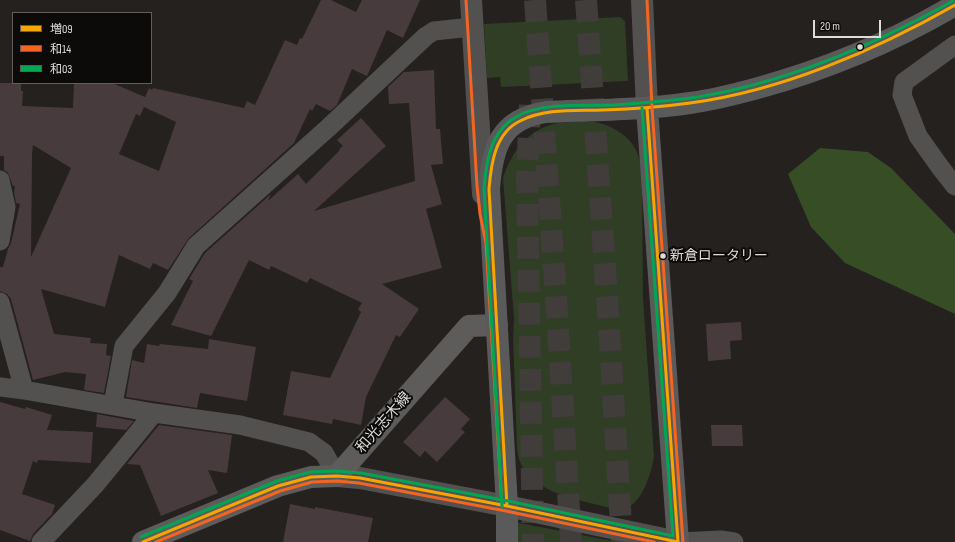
<!DOCTYPE html>
<html>
<head>
<meta charset="utf-8">
<style>
  body { margin:0 }
  #map { position:relative; width:955px; height:542px; overflow:hidden; background:#24211f; font-family:"Sofia Sans Condensed","Noto Sans JP",sans-serif }
  canvas { display:block }
  .legend { position:absolute; left:12px; top:12px; width:140px; height:72px; box-sizing:border-box; background:#0d0b0a; border:1px solid #615f5d; margin:0; padding:5px 7px; list-style:none; font-size:12px; color:#dfddda }
  .legend li { display:flex; align-items:center; gap:8px; height:20px }
  .legend b { width:20px; border:1px solid #615f5d }
  .scale { position:absolute; left:813px; top:20px; width:68px; height:18px; box-sizing:border-box; border:2px solid #dfddda; border-top:0; padding-left:5px; font-size:12px; line-height:14px; white-space:nowrap; color:#dfddda; -webkit-text-stroke:3px #0d0b0a; paint-order:stroke }
</style>
</head>
<body>
<div id="map">
<canvas width="955" height="542"></canvas>
<ul class="legend">
<li><b style="height:5px;background:#f7a600"></b>増09</li>
<li><b style="height:5px;background:#f26522"></b>和14</li>
<li><b style="height:5px;background:#00a651"></b>和03</li>
</ul>
<div class="scale">20 m</div>
</div>
<script>
const ctx = document.querySelector('canvas').getContext('2d');
ctx.lineJoin = 'round';
function paint(path, color) { ctx.fillStyle = color; ctx.fill(path, 'evenodd'); }
function stroke(path, color, width, dash) { ctx.strokeStyle = color; ctx.lineWidth = width; ctx.lineCap = dash ? 'butt' : 'round'; ctx.setLineDash(dash || []); ctx.stroke(path); }
function drawText(font, color, halo, rows, align = 'center') {
  ctx.font = font + ' "Sofia Sans Condensed","Noto Sans JP",sans-serif'; ctx.lineWidth = 4; ctx.setLineDash([]); ctx.textBaseline = 'middle'; ctx.strokeStyle = halo; ctx.fillStyle = color; for (const [text, x, y, turn = 0] of rows) {
    ctx.save(); ctx.translate(x, y); ctx.rotate((+turn || 0) * Math.PI / 180); ctx.textAlign = isNaN(turn) ? turn : align; if (halo) ctx.strokeText(text, 0, 0); ctx.fillText(text, 0, 0); ctx.restore();
  }
}
paint(new Path2D(`
  M620,17L625,21L628,81L501,87L500,77L487,78L484,24Z
  M583,121C588,122 594,121 599,123C613,126 629,136 636,150C641,160 641,173 642,184L643,298L654,456C652,471 643,501 628,507C621,510 612,508 606,507C576,499 530,492 519,459C518,455 517,450 517,446L513,339L514,318L503,178C511,152 529,128 558,123C566,122 574,122 583,121Z
  M514,522L618,542H514Z`), '#303e26');
paint(new Path2D(`
  M820,148L868,152L891,168L955,234V314L845,263L811,227L788,174Z`), '#364d25');
paint(new Path2D(`
  M321,0H331L356,12L362,0H420L403,38L387,30L367,76L352,69L337,105L330,111L316,104L312,111L310,109L294,143L189,238L168,270L153,263L150,269L119,255L105,307L41,289L54,334L91,338L90,343L107,344L106,355L111,356L104,393L84,390L86,374L65,372L33,380L11,299L7,294L0,291V267H3L8,249L11,243L20,204L16,203L14,192L15,186H13L8,173L4,170V156H0V83H21V91H23L22,106L73,108L74,83H112L145,97L149,88L152,90L153,88L244,108L247,101L255,105L285,40L297,45L300,38L302,39ZM144,107L176,122L159,171L119,154L136,114L140,116ZM33,145L71,168L31,257L32,154Z
  M434,70L436,129H440L443,164L431,165L442,204L426,209L442,268L382,284L419,309L400,337L396,335L366,397L361,425L333,419L332,424L283,415L291,371L330,378L361,312L358,309L362,303L310,278L307,283L271,266L269,270L249,260L211,336L171,325L193,281L189,279L205,253L271,194L268,201L298,174L306,184L340,150L339,149L343,146L337,140L361,118L386,146L314,211L415,181L409,103L389,104L388,87L404,72Z
  M741,322L742,340L730,341L731,359L708,361L706,324Z
  M209,339L256,347L247,401L200,393L197,408L126,397L132,360L144,363L147,344L159,346L160,344L208,349Z
  M445,397L470,419L461,429L465,432L437,462L425,451L420,457L403,442Z
  M0,402L25,409L26,407L52,415L47,430L93,432L91,463L38,460L37,463L33,461L22,494L55,505L52,514L33,534L30,541L0,530Z
  M97,414L134,421L126,430L96,427Z
  M159,425L232,435L227,473L208,470L218,493L161,516L140,465L127,464Z
  M711,425H742L743,446H712Z
  M290,504L315,509V507L373,518L368,542H283Z`), '#473b3e');
stroke(new Path2D(`
  M535,0L557,312L571,542
  M586,0L608,311L622,542
  M530,105L527,180L533,542`), '#403d3b', 22, [22, 11]);
stroke(new Path2D(`
  M955,45L904,82L902,95L918,136L940,167L955,186
  M0,180L6,207L0,241
  M0,302L24,390
  M0,387L24,390L154,413L240,425L309,442L324,453L337,476
  M113,404L124,346L167,293L196,246L328,128L426,36L434,31L472,27
  M41,542L95,485L154,413
  M678,542L721,540L734,542`), '#535150', 19);
stroke(new Path2D(`
  M471,0L483,194
  M642,0L647,108
  M337,476L360,478L507,506L678,542`), '#535150', 22);
stroke(new Path2D(`
  M143,542L278,486L311,477L337,476L469,326L497,325`), '#5d5c5b', 22);
stroke(new Path2D(`
  M647,108L678,542
  M507,542V506L489,189C492,148 500,119 546,112C594,110 642,110 690,103C713,100 736,94 758,88C827,69 894,41 955,5`), '#5b5a5a', 22);
stroke(new Path2D(`
  M507,506L489,189C491,164 495,133 520,121C545,108 575,111 603,110C632,109 661,107 690,103C781,91 876,50 955,5
  M143,542L278,486L311,477L337,476L360,478L507,506L678,542L647,108`), '#f7a600', 3);
stroke(new Path2D(`
  M466,0L477,186L480,214L486,243L502,506
  M647,0L652,108L683,542
  M156,542L280,491L312,482L337,481L359,483L506,511L654,542`), '#f26522', 3);
stroke(new Path2D(`
  M502,506L484,189C486,162 490,132 516,117C540,102 585,106 614,105C642,103 670,101 698,97C788,82 874,45 953,1
  M141,537L277,481L310,472L337,471L361,473L508,501L673,536L642,108`), '#00a651', 3);
for (const [x, y, r, color] of [
  [860,47,3.5,"#dfddda"],
  [663,256,3.5,"#dfddda"]
]) { const dot = new Path2D(); dot.arc(x, y, r, 0, 2 * Math.PI); ctx.fillStyle = color; ctx.fill(dot); stroke(dot, '#0d0b0a', 1.5); }
drawText('14px', '#dfddda', '#0d0b0a', [
  ["新倉ロータリー",670,256]
], 'left');
drawText('15px', '#dfddda', '#0d0b0a', [
  ["和光志木線",384,423,-49]
]);
</script>
</body>
</html>
